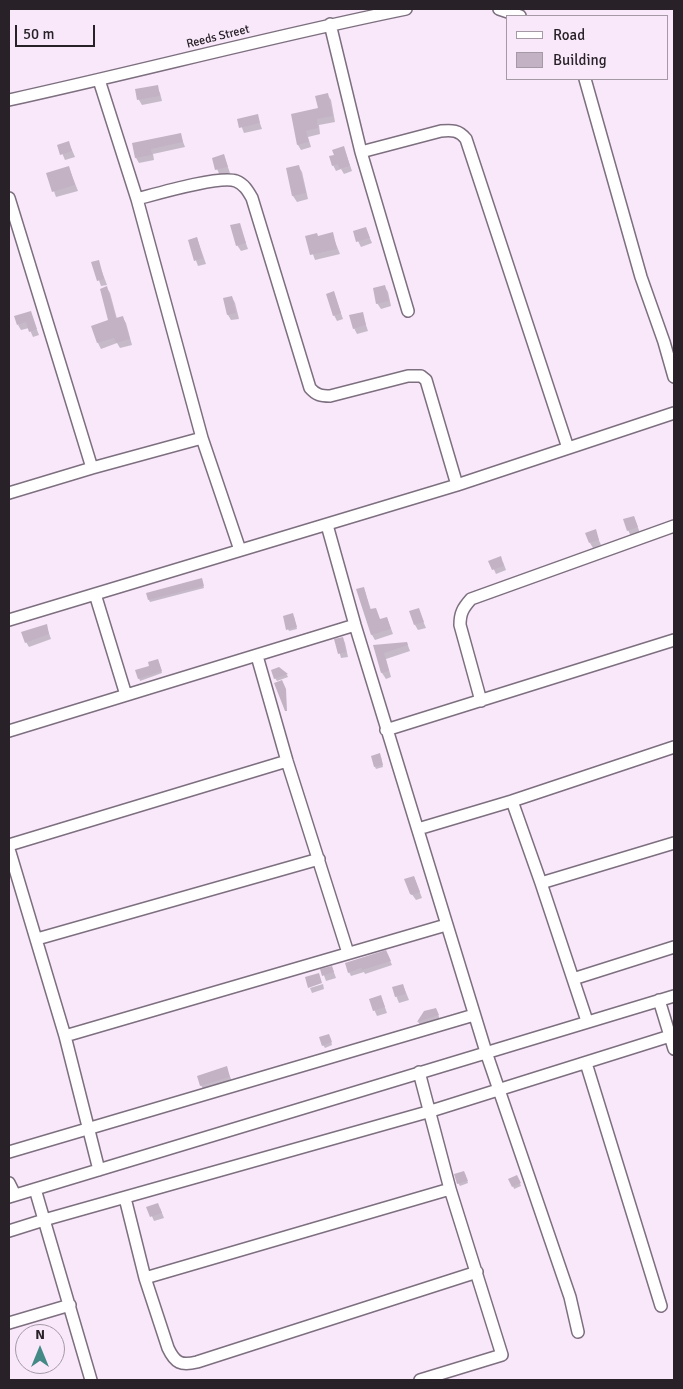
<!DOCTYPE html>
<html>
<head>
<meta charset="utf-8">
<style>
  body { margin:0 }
  #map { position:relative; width:683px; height:1389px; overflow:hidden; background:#f8e8fa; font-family:Signika,sans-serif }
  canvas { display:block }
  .frame { position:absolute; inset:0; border:10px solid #282228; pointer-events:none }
  .legend { position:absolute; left:506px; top:15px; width:162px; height:65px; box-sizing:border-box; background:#f8e8fa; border:1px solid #a599a6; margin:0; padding:6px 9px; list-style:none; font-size:15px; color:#282228 }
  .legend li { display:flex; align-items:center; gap:10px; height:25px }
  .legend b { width:25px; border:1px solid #a599a6 }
  .north { position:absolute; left:15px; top:1324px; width:50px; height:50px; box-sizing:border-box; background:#f8e8fa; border:1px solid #a599a6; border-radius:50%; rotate:0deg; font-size:14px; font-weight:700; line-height:20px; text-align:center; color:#282228 }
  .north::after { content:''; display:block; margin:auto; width:18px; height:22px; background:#438a87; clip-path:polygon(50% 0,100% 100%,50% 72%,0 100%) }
  .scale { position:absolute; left:15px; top:25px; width:80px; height:22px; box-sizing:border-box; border:2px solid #282228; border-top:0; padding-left:6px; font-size:15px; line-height:18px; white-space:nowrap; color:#282228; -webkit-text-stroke:4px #f8e8fa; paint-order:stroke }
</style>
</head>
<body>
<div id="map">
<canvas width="683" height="1389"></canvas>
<div class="frame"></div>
<ul class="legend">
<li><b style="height:6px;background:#fff"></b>Road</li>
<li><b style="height:14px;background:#c2b2c4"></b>Building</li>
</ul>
<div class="north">N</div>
<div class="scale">50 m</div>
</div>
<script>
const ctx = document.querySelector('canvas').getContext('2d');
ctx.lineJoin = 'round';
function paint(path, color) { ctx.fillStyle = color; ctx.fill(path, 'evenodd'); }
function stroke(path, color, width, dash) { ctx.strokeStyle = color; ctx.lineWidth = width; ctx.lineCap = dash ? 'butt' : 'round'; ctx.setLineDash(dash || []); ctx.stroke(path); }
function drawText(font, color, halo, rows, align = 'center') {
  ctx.font = font + ' Signika,sans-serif'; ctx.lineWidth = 4; ctx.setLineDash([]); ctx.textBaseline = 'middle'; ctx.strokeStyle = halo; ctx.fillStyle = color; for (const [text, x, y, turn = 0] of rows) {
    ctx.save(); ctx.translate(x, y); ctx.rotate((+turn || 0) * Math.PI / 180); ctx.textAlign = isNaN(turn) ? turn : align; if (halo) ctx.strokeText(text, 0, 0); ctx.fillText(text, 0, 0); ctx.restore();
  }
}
paint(new Path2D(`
  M157,87L160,93L162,101L142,105L139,100L137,90Z
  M327,94L331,100L335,122L319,125L320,134L308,137L311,147L301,150L298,145L293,115L319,109Z
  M257,115L262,129L244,133L239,120Z
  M180,134L185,147L153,154L154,160L139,163L136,158L133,144Z
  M69,143L75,157L65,160L59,146Z
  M344,148L352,171L344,174L341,169L336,171L333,165L335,155Z
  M224,156L230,173L220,176L213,159Z
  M299,167L302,172L308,199L297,202L293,196L287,169Z
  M69,168L78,191L56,197L48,174Z
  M239,224L248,249L241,251L237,245Z
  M366,229L372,243L361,247L358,241Z
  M332,234L340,254L315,260L307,237H318Z
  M197,238L206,264L198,266L189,241Z
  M98,261L107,285L101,286L93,263Z
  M385,287L388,292L391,306L381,309L377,303Z
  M107,288L110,293L117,319L123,318L126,323L132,345L120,348L117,343L101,349L98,343L92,327L110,321Z
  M334,293L343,319L337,321L334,315Z
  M232,297L235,303L239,319L231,320L228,315L224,299Z
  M30,312L39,335L33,337L29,328L21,330L18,325Z
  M362,313L368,331L357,334L354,328Z
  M634,517L640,533L631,536L628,530Z
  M595,531L601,545L593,548L590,543Z
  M490,561L503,562L506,570L496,574Z
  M202,582L204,588L150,602L149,600L148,594Z
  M364,588L371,610H376L380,620L387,618L393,634L375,640L372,635Z
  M418,609L426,628L418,630L415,625Z
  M294,617L297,629L289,631L288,629Z
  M46,625L51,639L29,647L26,642Z
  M343,638L345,643L348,657L341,658L336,640Z
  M407,643L410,651L386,659L391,677L386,679L382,673L375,646Z
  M159,663L162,673L140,681L139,678Z
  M278,668L287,675L288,677L277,681L275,678Z
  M381,757L383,767L376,769L375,767Z
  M414,877L422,898L416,900L411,893Z
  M388,956L392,965L365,974L364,972L351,976L349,972Z
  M332,967L336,978L326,981L322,970Z
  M323,984L324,989L312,993L310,988Z
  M403,985L409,1000L399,1003L393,988Z
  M370,1000L383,1002L387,1013L377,1016Z
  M425,1012L438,1014L440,1020L421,1026L418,1022Z
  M330,1037L332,1045L325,1048L323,1045Z
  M226,1068L232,1081L203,1089L201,1085Z
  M465,1174L468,1183L460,1186L458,1183Z
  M518,1179L521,1186L514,1189L513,1186Z
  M148,1207L160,1208L164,1218L154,1221Z`), '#0003');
paint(new Path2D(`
  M158,85L160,96L137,100L135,89Z
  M328,93L333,116L317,119L318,128L306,131L309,142L297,145L291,114L318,108L315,96Z
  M258,114L260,123L239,128L237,119Z
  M181,133L183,142L151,149L152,155L135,158L132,143Z
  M69,141L72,151L60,155L57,145Z
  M344,146L350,166L339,169L338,164L332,166L329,156L334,155L332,150Z
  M224,154L228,167L215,170L212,158Z
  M299,165L306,193L292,196L286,168Z
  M69,166L75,185L52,192L46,173Z
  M240,223L246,243L236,246L230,225Z
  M366,227L370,238L356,242L353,231Z
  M333,232L337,249L310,255L305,236L317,233L318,236Z
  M197,237L203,258L194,261L188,240Z
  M99,260L104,279L97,281L91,262Z
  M385,285L389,301L376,304L373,288Z
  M107,286L116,318L123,316L130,339L116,343L114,338L97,343L91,326L108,320L100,289Z
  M334,291L341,313L333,316L326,294Z
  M232,296L236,313L227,315L223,298Z
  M31,311L37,329L29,332L26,322L17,325L14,316Z
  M363,312L366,325L353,329L349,315Z
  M634,516L638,527L627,531L623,519Z
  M596,529L599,540L589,543L585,533Z
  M501,556L504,566L492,570L488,561Z
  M202,578L204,586L148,600L146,593Z
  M364,587L370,609L376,608L380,619L387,617L391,629L371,635L356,589Z
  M419,608L424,622L414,625L409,611Z
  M293,613L297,627L286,630L283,616Z
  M47,624L49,634L25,643L21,632Z
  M343,637L346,652L338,654L334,639Z
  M407,642L408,645L384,653L389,671L381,673L373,645Z
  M158,659L162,671L138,679L135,670L149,666L148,662Z
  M279,667L288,674L274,679L271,670Z
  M282,680L286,689L287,711H285L274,683Z
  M380,753L383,765L374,767L371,756Z
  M414,876L420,892L412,895L410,894L404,879Z
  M386,950L391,961L362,970L361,968L348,973L345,963Z
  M332,966L334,972L322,976L320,969Z
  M319,973L322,983L308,988L305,977Z
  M403,984L406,994L395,997L392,987Z
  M381,995L385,1007L373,1011L369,999Z
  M436,1008L439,1015L417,1022L424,1011Z
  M329,1034L332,1042L322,1046L319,1037Z
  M227,1066L230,1077L200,1086L197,1076Z
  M464,1171L468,1181L457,1184L454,1174Z
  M517,1175L521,1183L512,1187L508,1179Z
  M158,1203L162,1213L150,1217L146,1207Z`), '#c2b2c4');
const minor = new Path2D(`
  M499,9L520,16
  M330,24L361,152L408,311
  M585,79L641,277L664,342L674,377
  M9,100C141,71 273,36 406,9
  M361,152L441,131C452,130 459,130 466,139L568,448
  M9,198L92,468
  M137,199C156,194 220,175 236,181C244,184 248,191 252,198L310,388C316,395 321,396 330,396L408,376H421L426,380L457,485
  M202,438L240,550
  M9,493L92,468L202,438L137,199L99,80
  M327,525L355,625L486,1052L570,1297L578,1332
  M95,594L126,695
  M9,620L457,485L674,413
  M257,656L287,761L348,953
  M481,701L460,625C460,613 463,608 471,599L674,526
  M386,730L674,640
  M9,731L355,625
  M512,801L541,883L587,1021
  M418,829L512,801L674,747
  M9,845L287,761
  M9,849L65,1036L99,1170
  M541,883L674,843
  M37,939L319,859
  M573,979L674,947
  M659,1000L674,1049
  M65,1036L446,925
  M586,1063L661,1306
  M419,1072L450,1189L502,1355L420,1380
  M9,1152L474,1015
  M9,1183L15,1195
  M35,1189L91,1380
  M9,1197L674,996
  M125,1198L145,1278L168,1348C175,1363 181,1366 197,1362L477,1272
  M9,1231L44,1220L431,1111L670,1036
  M145,1278L450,1189
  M9,1323L70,1305`);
stroke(minor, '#7d6f7f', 14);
stroke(minor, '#fff', 11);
drawText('12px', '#282228', '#f8e8fa', [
  ["Reeds Street",218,37,-14]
]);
</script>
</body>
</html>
